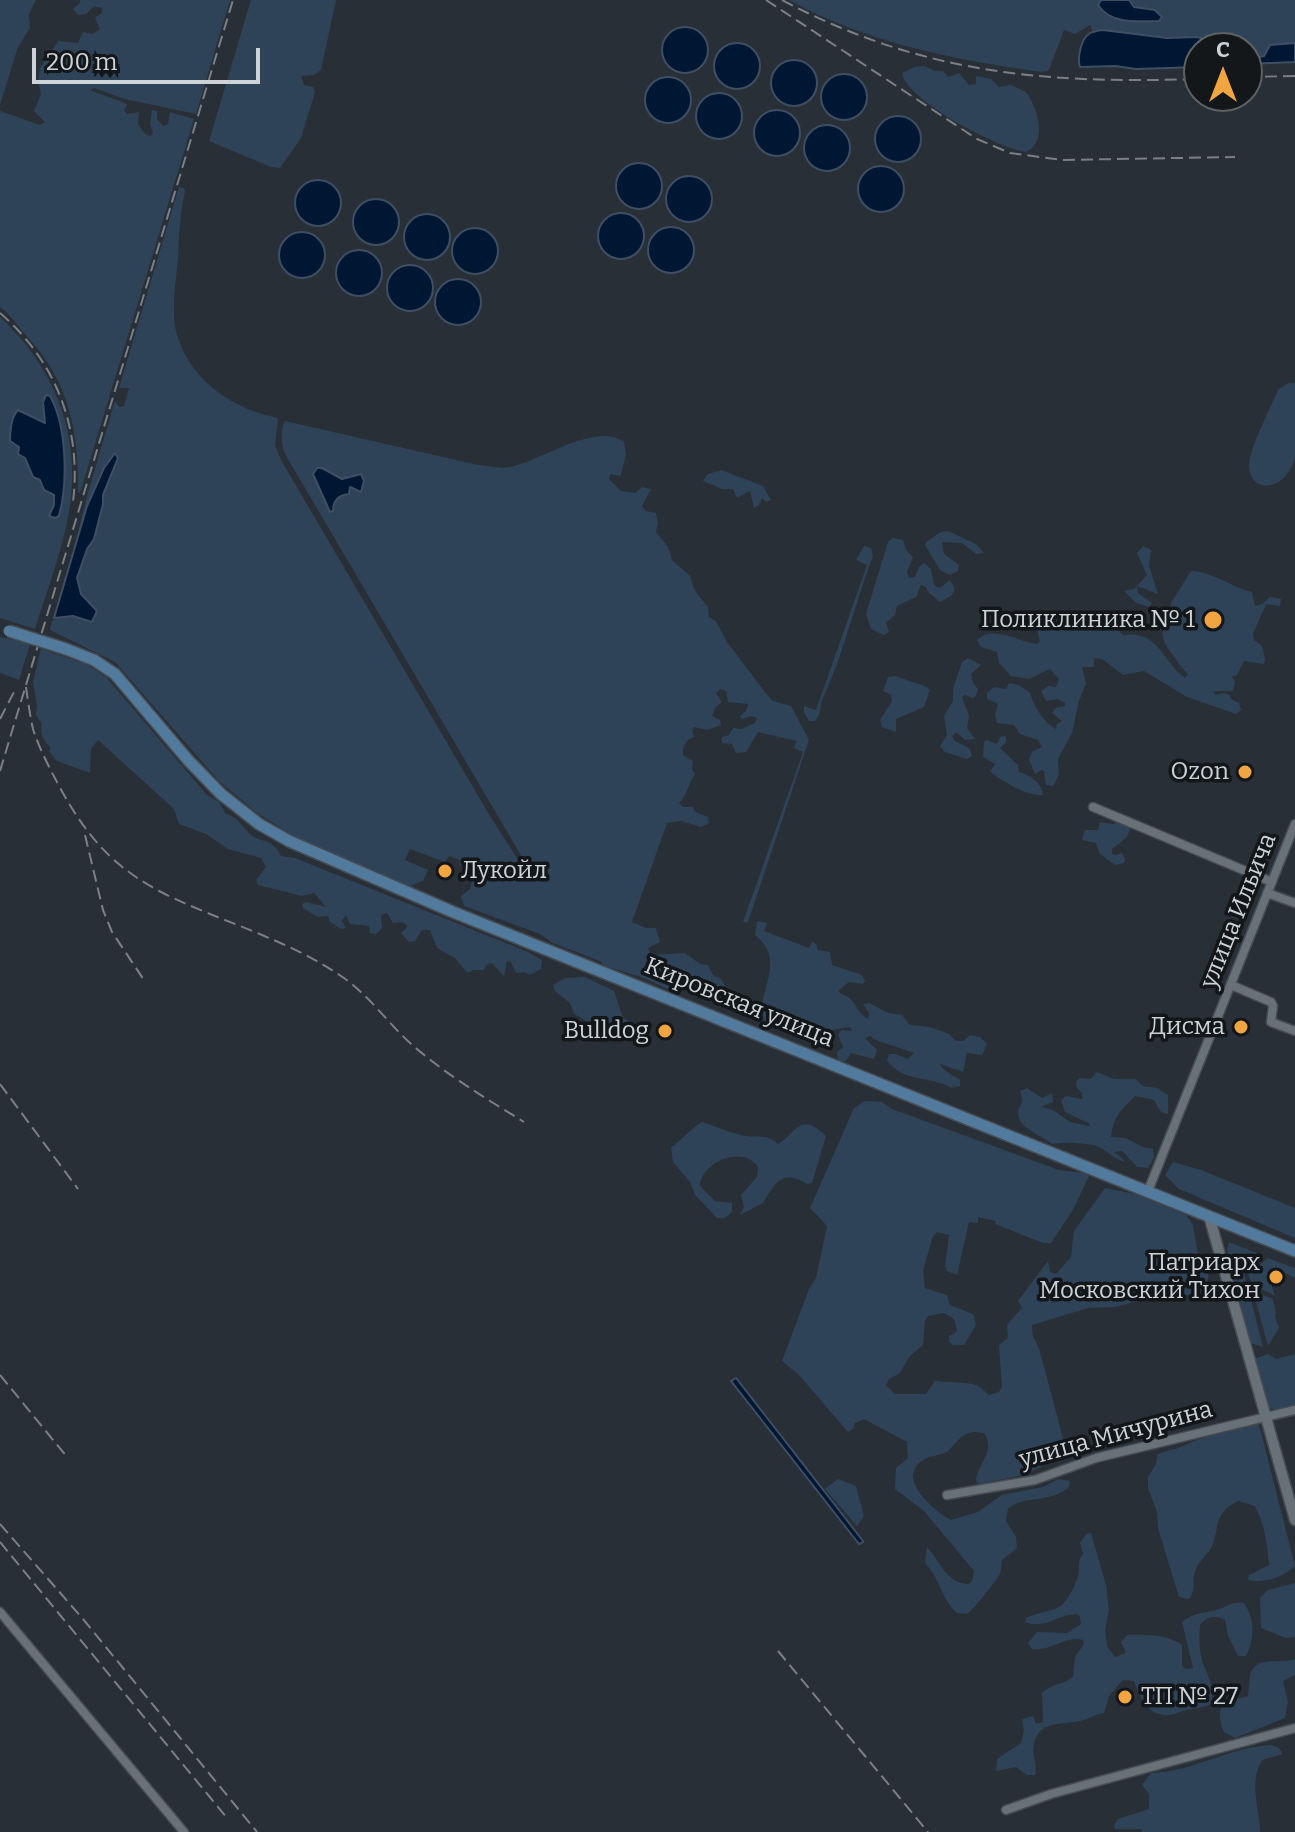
<!DOCTYPE html>
<html>
<head>
<meta charset="utf-8">
<style>
  body { margin:0 }
  #map { position:relative; width:1295px; height:1832px; overflow:hidden; background:#282f36; font-family:Bitter,serif }
  canvas { display:block }
  .north { position:absolute; left:1183px; top:32px; width:80px; height:80px; box-sizing:border-box; background:#14171a; border:2px solid #5e6265; border-radius:50%; rotate:0deg; font-size:22px; font-weight:700; line-height:32px; text-align:center; color:#cdd2d6 }
  .north::after { content:''; display:block; margin:auto; width:28px; height:36px; background:#f1a540; clip-path:polygon(50% 0,100% 100%,50% 72%,0 100%) }
  .scale { position:absolute; left:32px; top:48px; width:228px; height:36px; box-sizing:border-box; border:4px solid #cdd2d6; border-top:0; padding-left:10px; font-size:24px; line-height:28px; white-space:nowrap; color:#cdd2d6; -webkit-text-stroke:6px #14171a; paint-order:stroke }
</style>
</head>
<body>
<div id="map">
<canvas width="1295" height="1832"></canvas>
<div class="north">С</div>
<div class="scale">200 m</div>
</div>
<script>
const ctx = document.querySelector('canvas').getContext('2d');
ctx.lineJoin = 'round';
function paint(path, color) { ctx.fillStyle = color; ctx.fill(path, 'evenodd'); }
function stroke(path, color, width, dash) { ctx.strokeStyle = color; ctx.lineWidth = width; ctx.lineCap = dash ? 'butt' : 'round'; ctx.setLineDash(dash || []); ctx.stroke(path); }
function drawText(font, color, halo, rows, align = 'center') {
  ctx.font = font + ' Bitter,serif'; ctx.lineWidth = 7; ctx.setLineDash([]); ctx.textBaseline = 'middle'; ctx.strokeStyle = halo; ctx.fillStyle = color; for (const [text, x, y, turn = 0] of rows) {
    ctx.save(); ctx.translate(x, y); ctx.rotate((+turn || 0) * Math.PI / 180); ctx.textAlign = isNaN(turn) ? turn : align; if (halo) ctx.strokeText(text, 0, 0); ctx.fillText(text, 0, 0); ctx.restore();
  }
}
paint(new Path2D(`
  M0,0H36L29,14L30,28L18,47L0,105Z
  M80,0H230L196,114L125,99L94,88L90,90L127,104L124,110L127,114L139,112L138,124L146,135L151,136L153,133L150,124L152,110L157,111V119L163,126L168,124L170,112L194,119L80,493L78,492C79,434 69,382 30,340C20,329 12,316 0,307V111L40,125L45,122L34,111L41,94L38,81L40,68L58,41L78,43L83,32L93,34L100,29L95,18L102,13V8L94,6L86,14L78,15L73,9L80,3Z
  M251,0H336L321,70L314,75L301,76L304,85L313,87L315,92L301,138L280,168L271,167L209,141Z
  M789,0H1101L1100,9C1117,23 1138,21 1159,21L1155,10L1139,9L1129,0H1295V43L1270,45L1264,56L1247,60V48H1218L1211,40L1124,34L1108,30L1093,32L1090,25L1075,34L1064,30L1049,70L1042,72C955,60 867,43 789,0Z
  M925,66L935,71H943L948,77L959,73L969,85L976,84V76L991,79L999,87L1011,85L1026,92C1037,107 1049,141 1026,152C999,149 906,100 902,73L915,67Z
  M179,187L184,188L185,191C180,213 179,236 178,258C176,283 170,314 178,338C193,383 234,409 278,418L275,445L281,460L490,816L531,880L533,877L529,869L285,454C281,444 280,430 285,421L478,465C489,466 500,469 510,467C540,461 597,421 624,442L626,455L621,474L620,476L611,474L609,479L621,491L635,493L642,487L651,489L642,506L646,511L656,513L658,523L656,532L668,547L672,560L690,576L695,591L708,607L709,617L716,621L727,642L768,696L773,701L791,706L809,740L748,922H743L803,752L794,748L797,741L758,732L746,752L736,753L732,744L722,743V737L729,735L733,728L741,729L755,723L757,718L751,716L742,719L740,716L746,711L748,704L728,702L726,691L720,689L716,693L722,702L715,708L712,716L720,720L721,725L707,730L694,727L692,731L694,737C685,740 683,746 683,755L693,761L692,769L695,774C688,784 687,796 679,803L683,807H693L695,812L708,817L709,823L701,827L681,821L667,823L632,922L646,928H656L660,942L648,948L651,955L685,953L700,964L708,965L713,975L721,979L725,986L718,997H703L693,985L678,992L670,990L644,978L605,966L600,961L553,943L540,934L464,906L461,896L470,889L474,873L480,868L479,863L468,862L459,866L460,860L449,856L445,862L410,849L405,860L428,870L423,881L410,886L293,836L256,812L219,781L115,662L50,630L52,621L59,617H75L84,621H93C92,598 78,599 77,582C76,569 86,553 92,542C96,536 96,526 98,518C103,498 107,478 118,460V455L115,453L104,468L92,494L75,546L87,496L115,401L120,407L124,406L129,388H119ZM316,468H322L342,479L364,481L360,491L351,487L349,494C339,494 334,501 333,511L313,474Z
  M0,317C51,364 79,428 71,498C66,542 48,587 35,629L0,618ZM43,402L55,406C67,433 67,487 59,516L49,515L54,505L53,494L44,490L40,480L33,477L26,461L18,451L19,447L10,441V426L18,411L45,423L46,416Z
  M1288,383H1295C1295,406 1295,434 1295,457C1287,492 1249,495 1249,465C1249,449 1271,407 1278,390Z
  M721,470L763,486L771,500L767,502L762,498L759,505L754,508L750,491L737,498L733,489H722L703,481L708,474Z
  M948,531L976,544L984,553L976,554L962,543L942,542L944,554L959,565L958,571L950,575L940,570L925,545L926,542L941,532Z
  M893,538L903,540L906,550L913,557L907,572L909,578L915,577L919,567L924,563L931,569L934,585L940,588L950,580L955,589L952,595L940,602L928,592L926,587L921,585L916,597L897,606L895,615L886,623L889,632L884,635L871,629L866,614L888,542Z
  M864,546L871,548L873,556C855,603 844,653 823,698C819,707 822,714 815,721H809L804,712V706L816,710L867,565L856,560Z
  M1143,546L1151,550L1149,566L1158,594L1137,586L1138,593L1152,603L1149,607L1136,603L1124,591L1134,589L1147,575L1137,553Z
  M1191,571C1211,571 1233,588 1252,592L1255,606L1262,604L1270,597L1281,599L1280,606L1266,604L1253,634L1254,640L1262,646L1265,659L1264,664L1244,661L1237,675L1232,677L1235,682L1233,691H1213L1215,695L1224,693L1230,695L1231,699L1239,703L1241,710L1236,714L1187,697L1144,671L1123,675L1102,659L1094,658V667H1082L1086,683L1079,701L1072,733L1058,759L1059,775L1053,786L1046,785L1044,771L1041,770L1035,774L1029,759L1033,751L1042,747L1038,740L1020,734L1014,725L997,723L995,715L998,704L987,699V693L994,687L1006,689L1009,683L1019,685L1030,693C1034,706 1043,722 1056,729L1057,724L1062,721L1052,713L1056,708L1065,706V703L1057,699L1046,701L1041,691L1048,686L1056,687L1059,679L1050,669L1029,679L1011,676L999,663L997,652L981,647L977,640C994,624 1019,643 1038,644L1040,641L1037,630L1043,623C1055,624 1061,631 1069,620C1093,615 1105,615 1123,635C1159,630 1162,661 1185,678L1188,674C1181,668 1177,661 1172,654C1161,640 1158,629 1172,615L1171,603Z
  M0,637L30,644L19,680L0,673Z
  M41,649L86,664L106,677L207,795L219,802L226,814C239,817 240,825 250,834C262,844 272,837 281,856L295,858L528,952L542,960L541,969L530,975L524,972L516,973L511,962L507,961L504,976L492,963L486,965L484,970H473L467,973L455,958L437,948L430,930H422L415,941L409,942L401,933L408,926L402,922L393,923L387,913L381,915L382,928L376,934L370,933L369,926L350,924L346,915L342,921L346,928L341,929L330,922L328,916L318,917L303,908L302,904L306,902L326,907L314,893L302,896L258,885L256,880L266,867L261,858L228,849L206,834L179,824L174,809L98,740L91,749L90,773L57,761L49,751L51,748C44,741 39,734 42,724L36,715L37,706L33,682Z
  M968,658L981,665L971,674L973,683L978,689L976,696L973,698L965,695L962,697L969,716L967,728L975,739L965,740L956,732L952,736L955,741L969,748L972,756L967,759L945,752L940,746L947,735L944,716L953,701V689L962,662Z
  M888,677L895,676L927,687L930,690L924,707L896,719V732L882,727L880,720L892,701L891,695L883,691Z
  M1006,736V742L1000,748L1018,765L1019,772C1030,775 1042,783 1043,795C1026,796 1004,782 990,772L995,764L983,757L984,742L986,740L997,744L1000,737Z
  M1119,820L1128,824L1130,830L1126,838L1112,849V854L1116,855L1122,853L1125,859L1124,863L1115,865L1100,854L1096,843L1082,840L1085,830H1098L1100,822L1114,824Z
  M757,921L767,923L764,931L809,948L812,942L816,944L818,950L830,952L832,965L862,975L865,981L863,984L849,982L838,991C841,994 844,995 848,997C856,1002 857,1013 868,1019L869,1013L863,1004L869,1003L888,1013L902,1015L910,1025L930,1027L949,1034L956,1041H963L970,1035L980,1037L987,1044L982,1055L967,1053L963,1072L940,1064L943,1069L960,1080V1086L952,1088C929,1075 902,1083 887,1060L889,1054H895L908,1059L914,1053C901,1047 880,1044 870,1036L865,1038L877,1050L874,1059L851,1053L846,1061H838L837,1052L843,1047L838,1034L842,1030L852,1031L850,1027L832,1030L829,1038L825,1041L780,1024L766,1023C750,997 791,964 755,935Z
  M585,977L614,991L623,1018L642,1027L645,1040L624,1032L599,1034L585,1020L574,1014L570,1003L555,991L553,985L565,978Z
  M1097,1072L1114,1079H1135L1143,1086L1157,1088L1168,1095V1114L1161,1112L1154,1100L1135,1096C1120,1111 1114,1116 1111,1137L1126,1138L1143,1147L1153,1149L1154,1157L1148,1168L1137,1167L1122,1151L1114,1152L1122,1158L1125,1162C1113,1159 1107,1150 1097,1146C1090,1143 1059,1142 1052,1144C1037,1132 1006,1124 1023,1101L1020,1091L1027,1088L1042,1098L1052,1093L1053,1102L1041,1107L1053,1110L1070,1122L1089,1126L1090,1124L1065,1112L1061,1100L1066,1096L1082,1099V1093L1077,1088L1076,1082L1079,1078L1091,1079Z
  M865,1101L882,1102L892,1109L1059,1170L1084,1173L1089,1176L1073,1210L1051,1243H1043L995,1224L996,1221L978,1217V1223L969,1222L957,1275L947,1271L945,1266L949,1235L937,1232L933,1236L923,1271L925,1288L947,1295L950,1305L973,1314L976,1325L964,1345H953L949,1341V1336L954,1334L957,1330L954,1319L944,1313L928,1316L925,1321L923,1345L909,1357L900,1373L889,1379L886,1385L895,1394H926L935,1381C944,1382 973,1382 978,1386C982,1388 985,1392 989,1395L999,1392L1002,1387L999,1345L1008,1338L1007,1325L1022,1308L1018,1301L1048,1261L1050,1272L1056,1274L1071,1257L1074,1231L1105,1188L1135,1194L1186,1215L1193,1225L1199,1261L1209,1276L1205,1287L1190,1295L1153,1297L1115,1307L1088,1308L1032,1325L1033,1337L1039,1348L1064,1442V1453L1061,1458L1023,1475L980,1484L976,1481C978,1463 995,1453 985,1434C966,1427 960,1439 949,1450C942,1456 932,1455 925,1459C893,1476 934,1511 951,1520L978,1512L1002,1495L1043,1487L1059,1479L1070,1481L1069,1487C1049,1504 1022,1495 1008,1509L1006,1521L1016,1537L1017,1548L1002,1560C1001,1564 1002,1569 1000,1573C999,1578 972,1611 967,1614L957,1613C941,1599 940,1578 925,1563L927,1547C940,1561 946,1583 968,1584L972,1581L974,1571L924,1511L895,1489L896,1468L908,1458L907,1442L864,1419L855,1423L853,1429L848,1432L799,1375L782,1361L809,1289L816,1278L827,1226L810,1208L854,1108Z
  M702,1122C715,1126 728,1132 741,1135C754,1139 766,1132 778,1144C796,1134 800,1110 826,1136L812,1183L807,1184C780,1168 775,1185 763,1203L740,1215L744,1207L741,1195L757,1177L758,1167C743,1145 702,1161 700,1186L715,1201L732,1203V1212L725,1218H717L695,1195L690,1182L673,1162L671,1148C681,1140 694,1126 702,1122Z
  M1173,1162L1201,1170L1295,1208V1238L1179,1189L1165,1175Z
  M1229,1242L1264,1256L1244,1273L1263,1347L1250,1343L1227,1250Z
  M1268,1258L1295,1268V1278L1277,1269L1270,1272L1269,1278L1275,1296L1252,1284L1248,1274Z
  M1253,1291L1273,1299L1276,1313L1275,1317L1279,1328L1268,1346Z
  M1268,1354L1277,1359L1295,1354V1406L1280,1410L1268,1408L1254,1359Z
  M1252,1425H1258L1261,1432L1295,1566C1283,1577 1264,1584 1248,1580L1249,1575L1269,1565C1267,1544 1265,1525 1255,1506L1238,1501C1211,1515 1221,1528 1211,1548C1207,1555 1199,1561 1196,1569C1191,1579 1197,1589 1189,1599L1179,1597L1158,1528L1157,1512L1148,1488V1477L1156,1464L1158,1454C1167,1450 1175,1450 1183,1446C1204,1436 1229,1431 1252,1425Z
  M838,1479L856,1486L864,1516L857,1526L825,1489Z
  M1091,1533L1106,1585L1109,1610L1105,1630L1107,1646L1115,1657L1126,1653L1121,1642L1127,1635C1146,1635 1166,1633 1182,1645V1666L1186,1669L1193,1668L1182,1622C1197,1611 1204,1614 1219,1609C1229,1606 1233,1601 1244,1603C1255,1618 1255,1639 1246,1656H1238L1228,1636L1225,1620C1215,1615 1207,1616 1200,1625C1199,1639 1199,1653 1204,1666C1210,1680 1215,1689 1211,1704C1201,1709 1189,1708 1180,1712C1153,1723 1142,1703 1134,1681L1123,1680L1109,1696L1104,1713C1095,1714 1089,1719 1080,1721C1062,1725 1039,1720 1034,1744C1031,1755 1038,1763 1035,1775H1027L1016,1767L996,1771L997,1759L1021,1743L1024,1730L1022,1719L1033,1716L1036,1724L1043,1722L1042,1693C1052,1683 1063,1685 1073,1677L1075,1657L1084,1644L1083,1640C1067,1635 1050,1652 1032,1649L1028,1643L1037,1632L1067,1633L1081,1624L1080,1617L1077,1614C1058,1614 1045,1630 1025,1622L1026,1618C1037,1612 1053,1612 1062,1605C1069,1598 1078,1581 1079,1571C1079,1563 1078,1561 1083,1554L1080,1543L1086,1534Z
  M1295,1583V1637L1286,1638L1261,1628L1260,1598L1268,1590Z
  M1295,1659V1675L1283,1681L1288,1702L1285,1718L1235,1738L1224,1732C1220,1723 1216,1707 1228,1701C1233,1698 1241,1699 1248,1696C1249,1690 1249,1683 1250,1676C1254,1654 1280,1665 1295,1659Z
  M1271,1745L1279,1748L1283,1754L1262,1760C1248,1784 1260,1806 1260,1832H1142V1829H1115L1114,1825L1118,1819L1149,1809V1794L1142,1785L1151,1773C1193,1772 1229,1747 1271,1745Z`), '#2f4358');
const water = new Path2D(`
  M1101,0H1129L1134,7L1155,10L1162,17L1159,21C1138,21 1111,25 1098,5Z
  M662 50a23 23 0 1 1 46 0a23 23 0 1 1-46 0Z
  M1103,30L1167,38L1196,37L1211,40L1219,46L1218,48H1199V67L1136,69L1115,66L1080,67C1077,58 1081,39 1089,34C1090,32 1101,30 1103,30Z
  M1295,43V62L1247,64V60L1264,56L1270,45Z
  M714 66a23 23 0 1 1 46 0a23 23 0 1 1-46 0Z
  M771 83a23 23 0 1 1 46 0a23 23 0 1 1-46 0Z
  M821 97a23 23 0 1 1 46 0a23 23 0 1 1-46 0Z
  M645 100a23 23 0 1 1 46 0a23 23 0 1 1-46 0Z
  M696 116a23 23 0 1 1 46 0a23 23 0 1 1-46 0Z
  M754 133a23 23 0 1 1 46 0a23 23 0 1 1-46 0Z
  M875 139a23 23 0 1 1 46 0a23 23 0 1 1-46 0Z
  M804 148a23 23 0 1 1 46 0a23 23 0 1 1-46 0Z
  M616 186a23 23 0 1 1 46 0a23 23 0 1 1-46 0Z
  M858 189a23 23 0 1 1 46 0a23 23 0 1 1-46 0Z
  M666 199a23 23 0 1 1 46 0a23 23 0 1 1-46 0Z
  M295 203a23 23 0 1 1 46 0a23 23 0 1 1-46 0Z
  M353 222a23 23 0 1 1 46 0a23 23 0 1 1-46 0Z
  M598 236a23 23 0 1 1 46 0a23 23 0 1 1-46 0Z
  M404 237a23 23 0 1 1 46 0a23 23 0 1 1-46 0Z
  M648 250a23 23 0 1 1 46 0a23 23 0 1 1-46 0Z
  M452 251a23 23 0 1 1 46 0a23 23 0 1 1-46 0Z
  M279 255a23 23 0 1 1 46 0a23 23 0 1 1-46 0Z
  M336 273a23 23 0 1 1 46 0a23 23 0 1 1-46 0Z
  M387 288a23 23 0 1 1 46 0a23 23 0 1 1-46 0Z
  M435 302a23 23 0 1 1 46 0a23 23 0 1 1-46 0Z
  M46,395L50,396C67,426 68,483 59,516L55,518L49,516L54,505V495L44,490L40,480L33,477L25,458L18,454L19,447L10,441C10,431 11,417 18,410L45,423L43,402Z
  M115,453L118,458L103,495V504L94,539L87,549L77,578L81,594L97,611L92,622L73,616L54,618L87,506L104,468Z
  M317,468H322L342,479L361,474L364,481L361,492L350,487L349,494C339,495 333,500 333,511L330,512L313,474Z
  M736,1378L863,1541V1542L859,1544L731,1381Z`);
paint(water, '#001733');
stroke(water, '#3e4f64', 2);
const minor = new Path2D(`
  M1093,807L1272,882
  M1267,893L1295,903
  M1231,985L1271,1002L1273,1006L1271,1022L1295,1031
  M1148,1191L1295,824
  M947,1495L1035,1480L1096,1458L1295,1410
  M0,1612L184,1832
  M1006,1810L1051,1794L1295,1728`);
const tertiary = new Path2D(`
  M1209,1216L1295,1520`);
const secondary = new Path2D(`
  M66,649L94,660L115,674L188,760L221,794L259,824L289,841L453,912L1295,1251`);
stroke(minor, '#464b51', 11);
stroke(tertiary, '#464b51', 13);
stroke(secondary, '#464b51', 14);
stroke(minor, '#687078', 8);
stroke(tertiary, '#687078', 10);
stroke(secondary, '#527a9d', 11);
stroke(new Path2D(`
  M766,0L977,139L1010,153L1062,160L1235,157
  M782,0C922,74 1044,84 1199,79
  M1247,77L1295,76
  M0,313C56,361 82,429 73,502
  M26,687C28,701 30,716 33,729C39,748 49,767 58,784C87,838 115,870 171,897C228,924 288,940 341,976C368,994 386,1021 410,1043C445,1074 485,1098 524,1122
  M0,719L15,690
  M0,771L233,0
  M85,835L103,910L112,932L144,980
  M0,1084L78,1189
  M0,1375L67,1457
  M0,1524L83,1619L257,1832
  M0,1542L227,1818
  M778,1651L928,1832`), '#7a8085', 2, [12, 6]);
const secondaryBridge = new Path2D(`
  M9,631L66,649`);
stroke(secondaryBridge, '#464b51', 14, []);
stroke(secondaryBridge, '#527a9d', 11);
for (const [x, y, r, color] of [
  [1213,620,10,"#f1a540"],
  [1245,772,8,"#f1a540"],
  [445,871,8,"#f1a540"],
  [1241,1027,8,"#f1a540"],
  [665,1031,8,"#f1a540"],
  [1276,1277,8,"#f1a540"],
  [1125,1697,8,"#f1a540"]
]) { const dot = new Path2D(); dot.arc(x, y, r, 0, 2 * Math.PI); ctx.fillStyle = color; ctx.fill(dot); stroke(dot, '#14171a', 3); }
drawText('24px', '#cdd2d6', '#14171a', [
  ["Поликлиника № 1",1195,620],
  ["Ozon",1229,772],
  ["Лукойл",461,871,"left"],
  ["Дисма",1225,1027],
  ["Bulldog",649,1031],
  ["Патриарх",1260,1263],
  ["Московский Тихон",1260,1291],
  ["ТП № 27",1141,1697,"left"]
], 'right');
drawText('24px', '#cdd2d6', '#14171a', [
  ["улица Ильича",1239,911,-68],
  ["Кировская улица",739,1003,22],
  ["улица Мичурина",1116,1435,-15]
]);
</script>
</body>
</html>
